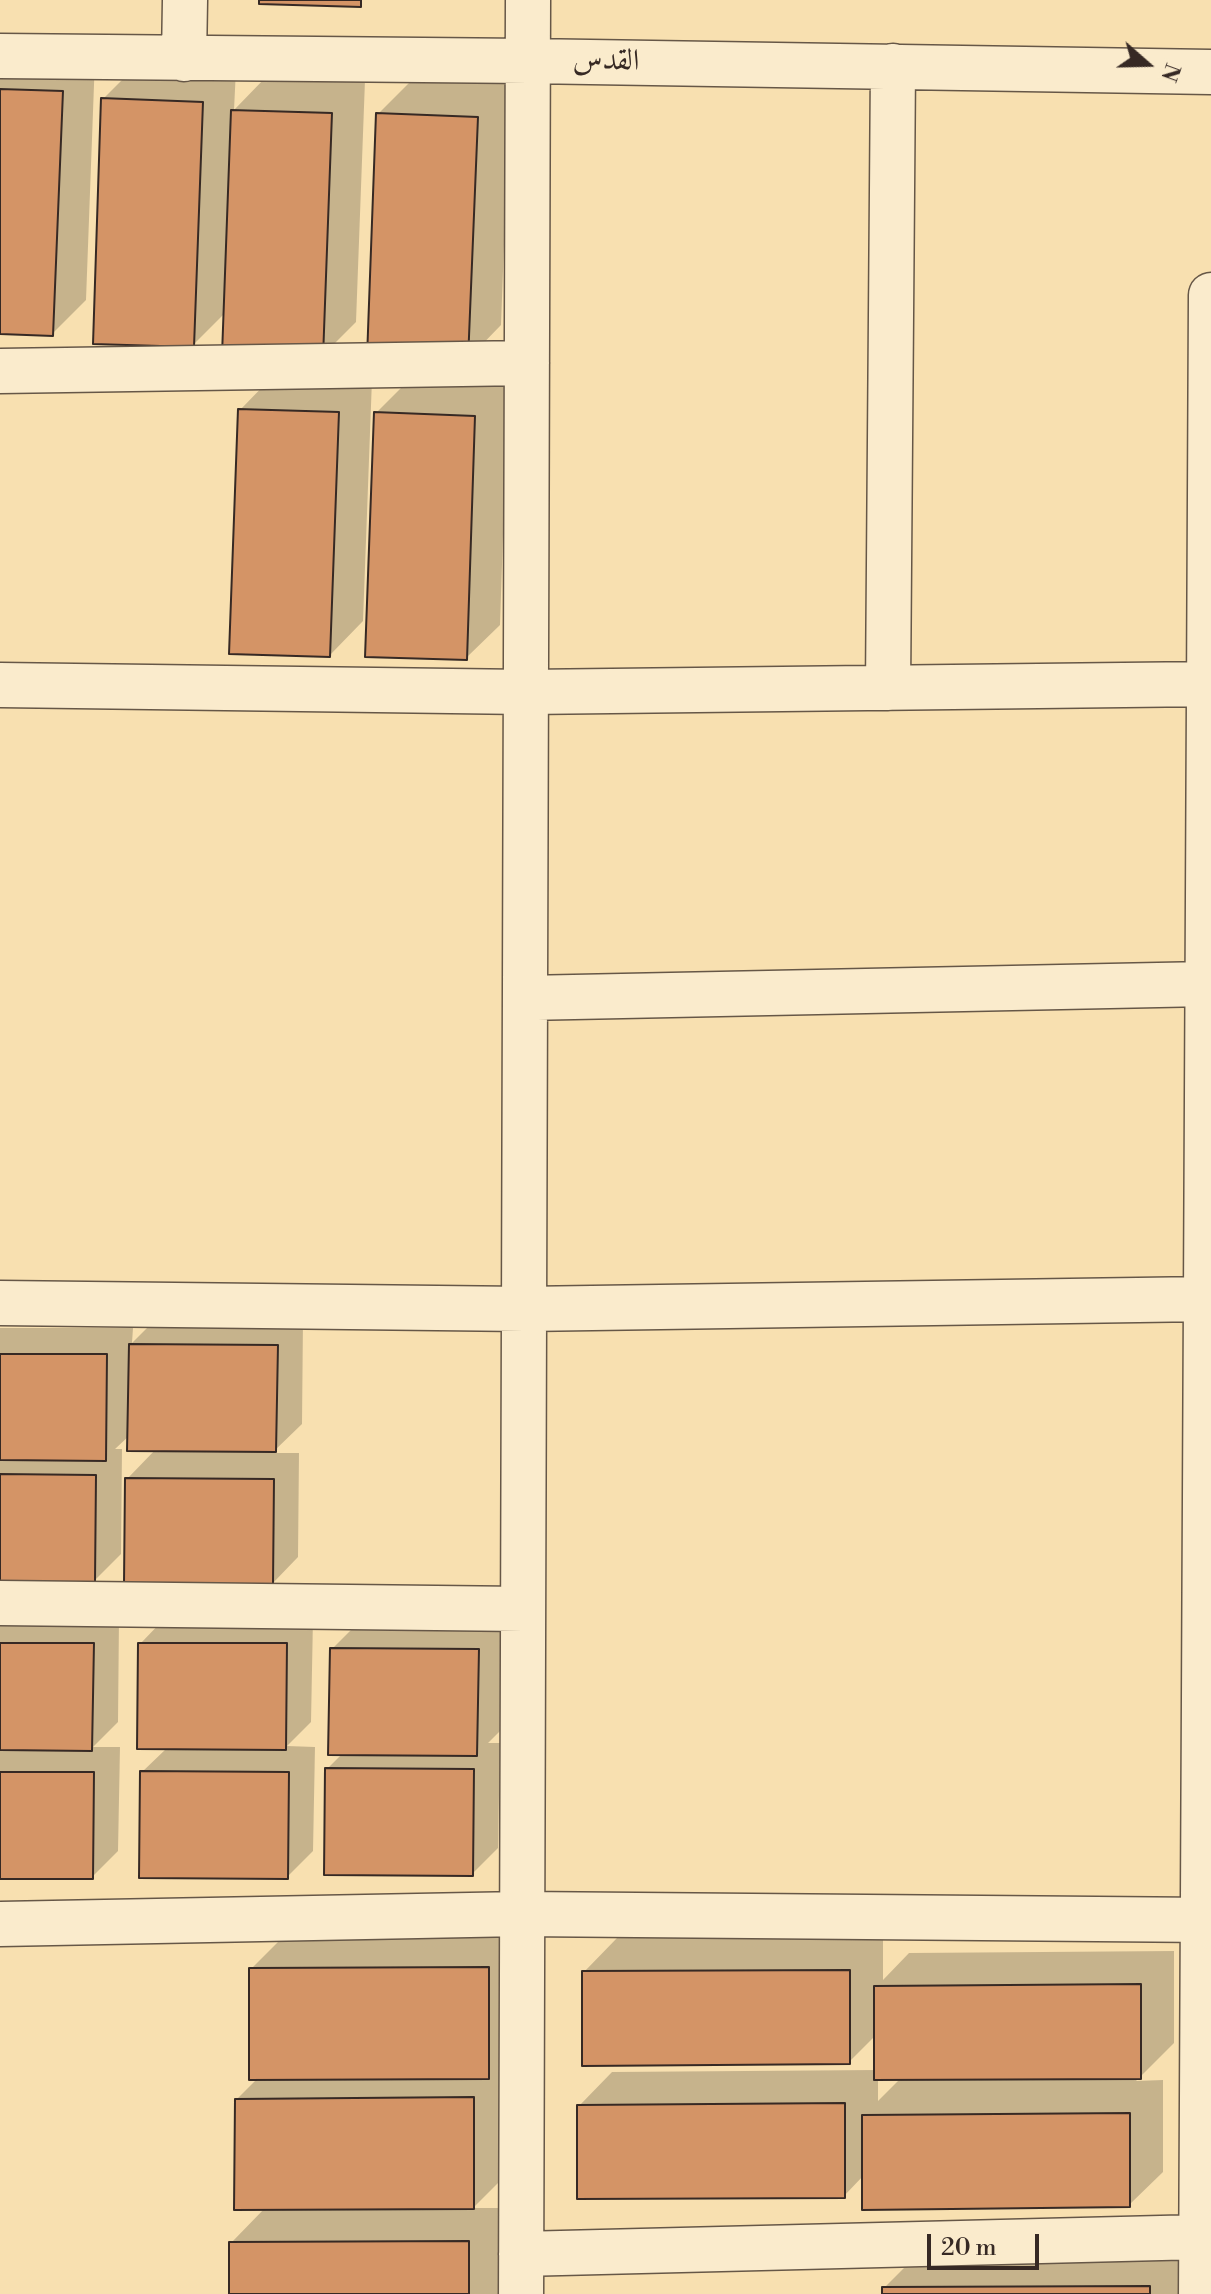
<!DOCTYPE html>
<html>
<head>
<meta charset="utf-8">
<style>
  body { margin:0 }
  #map { position:relative; width:1211px; height:2294px; overflow:hidden; background:#f8e0b0; font-family:"Libre Bodoni",serif }
  canvas { display:block }
  .north { position:absolute; left:1107px; top:24px; width:80px; height:80px; -webkit-text-stroke:6px #faebcc; paint-order:stroke; rotate:110deg; font-size:22px; font-weight:700; line-height:32px; text-align:center; color:#362924 }
  .north::after { content:''; display:block; margin:auto; width:28px; height:36px; background:#362924; clip-path:polygon(50% 0,100% 100%,50% 72%,0 100%) }
  .scale { position:absolute; left:927px; top:2234px; width:112px; height:36px; box-sizing:border-box; border:4px solid #362924; border-top:0; padding-left:10px; font-size:24px; line-height:28px; white-space:nowrap; color:#362924; -webkit-text-stroke:6px #faebcc; paint-order:stroke }
</style>
</head>
<body>
<div id="map">
<canvas width="1211" height="2294"></canvas>
<div class="north">N</div>
<div class="scale">20 m</div>
</div>
<script>
const ctx = document.querySelector('canvas').getContext('2d');
ctx.lineJoin = 'round';
function paint(path, color) { ctx.fillStyle = color; ctx.fill(path, 'evenodd'); }
function stroke(path, color, width, dash) { ctx.strokeStyle = color; ctx.lineWidth = width; ctx.lineCap = dash ? 'butt' : 'round'; ctx.setLineDash(dash || []); ctx.stroke(path); }
function drawText(font, color, halo, rows, align = 'center') {
  ctx.font = font + ' "Libre Bodoni",Amiri,serif'; ctx.lineWidth = 6; ctx.setLineDash([]); ctx.textBaseline = 'middle'; ctx.strokeStyle = halo; ctx.fillStyle = color; for (const [text, x, y, turn = 0] of rows) {
    ctx.save(); ctx.translate(x, y); ctx.rotate((+turn || 0) * Math.PI / 180); ctx.textAlign = isNaN(turn) ? turn : align; if (halo) ctx.strokeText(text, 0, 0); ctx.fillText(text, 0, 0); ctx.restore();
  }
}
paint(new Path2D(`
  M0,55L95,58L86,300L52,334L0,332Z
  M137,65L236,69L234,110L266,77L365,80L356,322L322,356L225,313L193,345L103,99Z
  M412,80L510,83L501,325L468,359L378,114Z
  M273,376L372,379L363,621L330,655L240,410Z
  M410,379L508,383L500,625L466,658L376,413Z
  M157,1318L303,1319L302,1424L272,1453H299L298,1557L272,1584L127,1479L156,1449L130,1435L115,1449H122L121,1554L95,1580H0V1328H133L132,1343Z
  M166,1617L313,1618L311,1722L287,1746L315,1747L313,1851L287,1877L142,1772L167,1748L140,1644Z
  M0,1618H119L118,1722L93,1747H120L118,1851L92,1877H0Z
  M358,1623L504,1624L503,1728L488,1743H500L498,1848L472,1874L327,1769L342,1754L332,1649Z
  M522,1934L507,2174L473,2208H502V2294H231V2243L265,2208L237,2099L258,2078L251,1969L285,1935Z
  M883,1937V1980L909,1953L1174,1951V2043L1136,2081L1163,2080V2172L1129,2205L864,2175L844,2196L579,2106L612,2072L876,2070V2035L849,2062L584,1972L617,1938ZM878,2078H901L878,2101Z
  M1183,2253V2294H884V2288L918,2254Z`), '#0003');
const building = new Path2D(`
  M259,0H361V7L259,4Z
  M0,89L63,91L53,336L0,334Z
  M101,98L203,102L194,347L93,344Z
  M231,110L332,113L323,358L222,355Z
  M376,113L478,117L468,361L367,358Z
  M238,409L339,412L330,657L229,654Z
  M374,412L475,416L467,660L365,657Z
  M129,1344L278,1345L276,1452L127,1451Z
  M0,1354H107L106,1461L0,1460Z
  M0,1474L96,1475L95,1582H0Z
  M125,1478L274,1479L273,1585L124,1584Z
  M0,1643H94L92,1751L0,1750Z
  M138,1643H287L286,1750L137,1749Z
  M330,1648L479,1649L477,1756L328,1755Z
  M325,1768L474,1769L473,1876L324,1875Z
  M140,1771L289,1772L288,1879L139,1878Z
  M0,1772H94L93,1879H0Z
  M489,1967V2079L249,2080V1968Z
  M850,1970V2064L582,2066V1971Z
  M1141,1984V2079L874,2080V1986Z
  M474,2097V2209L234,2210L235,2099Z
  M845,2103V2198L577,2199V2105Z
  M1130,2113V2207L862,2210V2115Z
  M469,2241V2294H229V2242Z
  M1150,2286V2294H882V2287Z`);
paint(building, '#d49466');
stroke(building, '#362924', 2);
const minor = new Path2D(`
  M0,56L528,61L1211,72
  M184,59L185,0
  M0,371L527,363
  M0,685L526,692L1209,684
  M888,688L893,66
  M525,998L1207,984
  M0,1303L524,1309L1206,1299
  M0,1603L523,1609
  M0,1924L522,1914L1211,1920
  M521,2254L1201,2237
  M521,2294L528,0
  M1201,2294L1211,295`);
stroke(minor, '#665747', 47);
stroke(minor, '#faebcc', 44);
drawText('30px', '#362924', '#faebcc', [
  ["القدس",606,62,1]
]);
</script>
</body>
</html>
